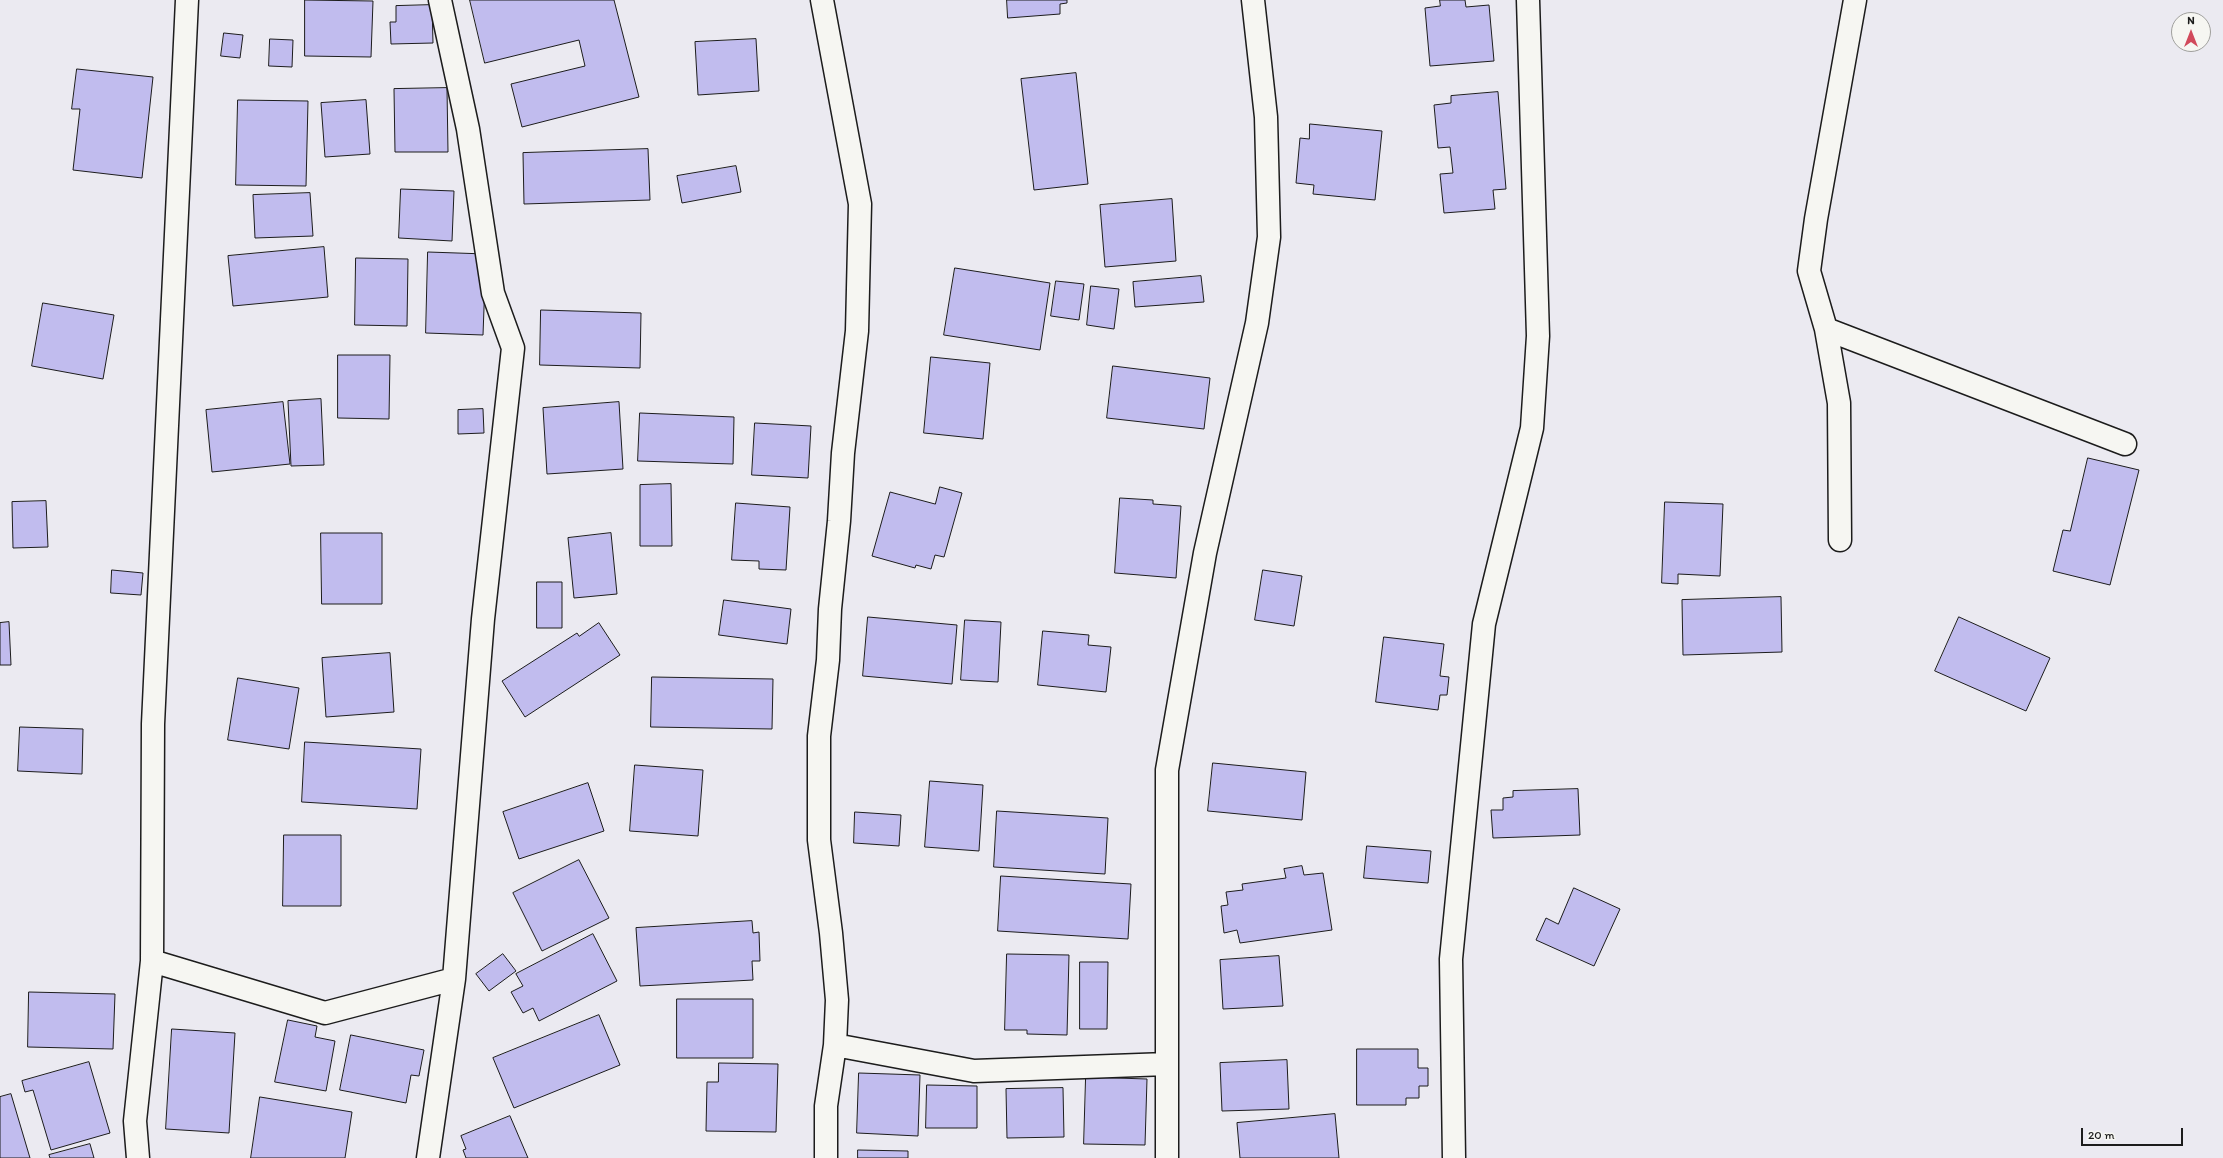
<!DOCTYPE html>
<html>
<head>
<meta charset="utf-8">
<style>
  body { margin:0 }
  #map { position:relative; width:2223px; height:1158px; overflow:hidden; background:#ebeaf1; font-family:Itim,sans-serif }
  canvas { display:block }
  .north { position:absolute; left:2171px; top:12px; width:40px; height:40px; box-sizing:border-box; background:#f6f6f2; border:1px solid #9f9f9c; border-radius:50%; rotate:0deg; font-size:11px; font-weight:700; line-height:16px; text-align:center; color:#1c1c1c }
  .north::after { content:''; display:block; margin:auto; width:14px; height:18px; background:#d1495b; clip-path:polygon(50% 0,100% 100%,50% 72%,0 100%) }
  .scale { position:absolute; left:2081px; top:1128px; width:102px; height:18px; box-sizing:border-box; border:2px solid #1c1c1c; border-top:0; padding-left:5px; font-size:12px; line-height:14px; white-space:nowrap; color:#1c1c1c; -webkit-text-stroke:3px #f6f6f2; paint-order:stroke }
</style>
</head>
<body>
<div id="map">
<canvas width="2223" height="1158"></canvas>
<div class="north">N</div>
<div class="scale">20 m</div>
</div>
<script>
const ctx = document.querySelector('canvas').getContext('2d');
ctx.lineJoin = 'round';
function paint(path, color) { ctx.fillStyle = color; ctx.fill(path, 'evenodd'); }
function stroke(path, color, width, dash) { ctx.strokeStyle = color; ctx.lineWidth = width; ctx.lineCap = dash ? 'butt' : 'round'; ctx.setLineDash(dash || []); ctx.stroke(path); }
const building = new Path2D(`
  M305,0L373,1L371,57L305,56Z
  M470,0H614L639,97L522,127L511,84L585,66L579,40L485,63Z
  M1007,0H1067V3L1060,4V14L1008,18Z
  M1440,0H1465L1466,7L1489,5L1494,61L1430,66L1425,8L1440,6Z
  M432,5L433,43L391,44L390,22H396V6Z
  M224,33L243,35L240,58L221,56Z
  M270,39L293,40L292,67L269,66Z
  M756,39L759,91L698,95L695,42Z
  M77,69L153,77L142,178L73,170L80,109H72Z
  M1076,73L1088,184L1034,190L1021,79Z
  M447,88L448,152H395L394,89Z
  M1498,92L1506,189L1493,190L1495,209L1444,213L1440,174L1453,173L1450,147L1438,148L1434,105L1451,103V96Z
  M238,100L308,101L306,186L236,185Z
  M366,100L370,154L325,157L321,103Z
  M1310,124L1382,131L1375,200L1313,194L1314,185L1296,183L1300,138L1309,139Z
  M648,149L650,200L524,204L523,153Z
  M736,166L741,192L682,203L677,176Z
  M401,189L454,191L452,241L399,238Z
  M310,193L313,236L255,238L253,195Z
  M1172,199L1176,261L1105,267L1100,205Z
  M324,247L328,297L233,306L228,256Z
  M428,252L486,254L483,335L426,333Z
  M356,258L408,259L407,326L355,325Z
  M955,268L1050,283L1040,350L944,335Z
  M1201,276L1204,302L1135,307L1133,282Z
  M1056,281L1084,284L1079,320L1051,316Z
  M1091,286L1119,289L1114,329L1087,325Z
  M43,303L114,315L103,379L32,366Z
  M541,310L641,313L640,368L540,365Z
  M338,355H390L389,419L338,418Z
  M931,357L990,363L983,439L924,433Z
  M1113,366L1210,378L1204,429L1107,418Z
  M321,399L324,465L291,466L288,401Z
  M283,402L290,464L212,472L206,410Z
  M619,402L623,469L547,474L543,408Z
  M483,409L484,433L458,434V410Z
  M640,413L734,417L733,464L638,461Z
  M755,423L811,426L808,478L752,475Z
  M2088,458L2139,470L2110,585L2053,571L2063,530L2070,531Z
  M671,484L672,546H640V485Z
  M940,487L962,493L944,557L935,555L931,569L916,565L915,568L872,556L890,492L935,504Z
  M1120,498L1153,500V504L1181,506L1176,578L1115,573Z
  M46,501L48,547L13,548L12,502Z
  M1665,502L1723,504L1720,576L1678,574V584L1662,583Z
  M736,503L790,507L786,570L759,569V561L732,560Z
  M321,533H382V604H322Z
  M611,533L617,594L574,598L568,538Z
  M112,570L143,573L141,595L111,593Z
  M1263,570L1302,576L1294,626L1255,620Z
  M537,582H562V628H537Z
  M1781,597L1782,652L1683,655L1682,600Z
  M724,600L791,609L787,644L719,635Z
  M868,617L957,625L952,684L863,676Z
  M1959,617L2050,658L2026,711L1935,671Z
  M965,620L1001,622L998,682L961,680Z
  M9,622L11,665H0V623Z
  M599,623L620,655L525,717L502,681L577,633L579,636Z
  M1043,631L1089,635L1088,645L1111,647L1106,692L1038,685Z
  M1384,637L1444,644L1440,676L1449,677L1447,695H1440L1438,710L1376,702Z
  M390,653L394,712L326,717L322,658Z
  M652,677L773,679L772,729L651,727Z
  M238,678L299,688L289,749L228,740Z
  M20,727L83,729L82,774L18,771Z
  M305,742L421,749L417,809L302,802Z
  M1213,763L1306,772L1302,820L1208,811Z
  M635,765L703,770L698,836L630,831Z
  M930,781L983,785L979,851L925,847Z
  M588,783L604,831L519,859L503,812Z
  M1578,789L1580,835L1493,838L1491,810H1503V798L1513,797V791Z
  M997,811L1108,818L1105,874L994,867Z
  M855,812L901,815L899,846L854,843Z
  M284,835H341V906H283Z
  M1367,846L1431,851L1428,883L1364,878Z
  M579,860L609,918L542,951L513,893Z
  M1302,866L1304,875L1323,873L1332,930L1240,943L1237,930L1224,933L1221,906L1228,905L1226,892L1243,890L1242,884L1286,878L1284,869Z
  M1001,876L1131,884L1128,939L998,931Z
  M1574,888L1620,909L1594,966L1536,940L1546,918L1558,924Z
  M752,921L753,933L759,932L760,961H752L753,980L640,986L636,928Z
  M593,934L617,981L539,1021L533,1008L523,1013L511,992L523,986L516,974Z
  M503,954L516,971L489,991L476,974Z
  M1007,954L1069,955L1067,1035L1027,1034V1030H1005Z
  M1279,956L1283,1006L1223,1009L1220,960Z
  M1080,962H1108L1107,1029H1080Z
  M29,992L115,994L113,1049L28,1047Z
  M677,999H753V1058H677Z
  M599,1015L620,1065L514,1108L493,1058Z
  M288,1020L317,1026L315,1037L335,1041L326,1091L275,1082Z
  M172,1029L235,1033L229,1133L166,1129Z
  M351,1035L424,1050L419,1076L411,1075L406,1103L340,1090Z
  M1357,1049H1418V1068H1428V1086H1419V1098H1406V1105H1357Z
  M1287,1060L1289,1109L1222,1111L1220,1063Z
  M89,1062L110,1133L51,1150L33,1090L25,1092L22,1081Z
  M719,1063L778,1064L776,1132L706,1131L707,1082H718Z
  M859,1073L920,1075L918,1136L857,1133Z
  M1086,1077L1147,1079L1145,1145L1084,1144Z
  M927,1085L977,1086V1128H926Z
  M1063,1088L1064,1137L1007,1138L1006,1089Z
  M11,1094L30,1158H0V1097Z
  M260,1097L352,1112L345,1158H251Z
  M1335,1114L1339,1158H1240L1237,1123Z
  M510,1116L528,1158H466L463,1150L466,1149L461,1136Z
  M90,1144L94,1158H50L49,1155Z
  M858,1150L908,1151V1158H858Z`);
paint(building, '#c1bcee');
stroke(building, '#1c1c1c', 1);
const minor = new Path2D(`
  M822,0L860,204L857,331L843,453L839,521L830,609L828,660L819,736V840L831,933L837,1000L835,1045L826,1106V1158
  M1826,329L2125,444
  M1840,540L1839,403L1826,329L1809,271L1816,219L1855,0
  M152,961L325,1013L454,979L483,619L513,348L493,293L468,129L440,0
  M835,1045L974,1071L1167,1064
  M138,1158L135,1121L152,961L153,724L187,0
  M428,1158L454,979
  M1167,1158V770L1205,553L1257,323L1269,237L1266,117L1253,0
  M1454,1158L1451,959L1484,624L1532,428L1538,336L1528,0`);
stroke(minor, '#1c1c1c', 25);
stroke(minor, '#f6f6f2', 22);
</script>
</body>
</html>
